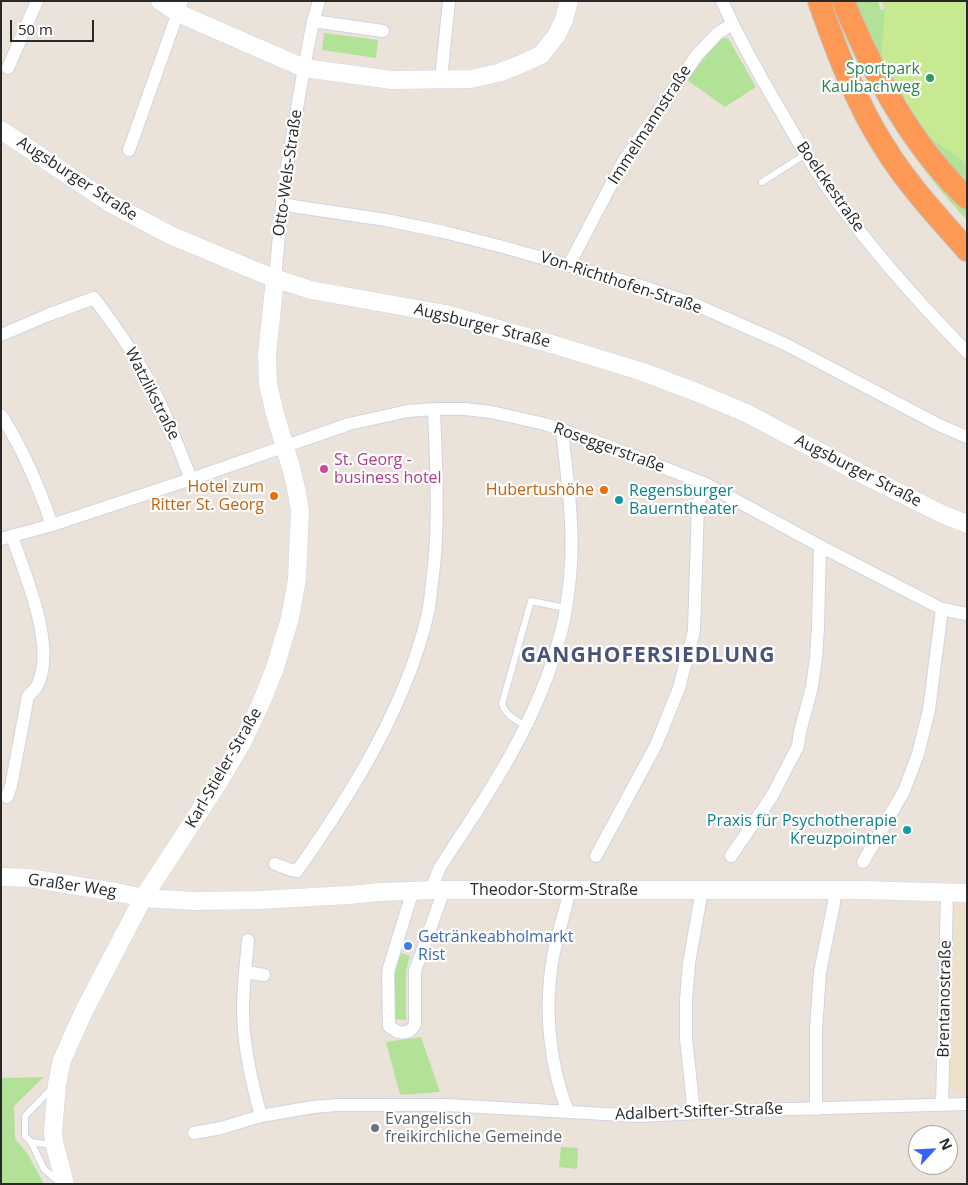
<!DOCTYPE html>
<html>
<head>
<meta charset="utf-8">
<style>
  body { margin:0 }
  #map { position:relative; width:968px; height:1185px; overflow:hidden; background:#ebe3da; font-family:"Open Sans",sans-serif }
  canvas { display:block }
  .frame { position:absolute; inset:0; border:2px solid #292929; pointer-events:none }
  .north { position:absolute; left:908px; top:1125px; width:50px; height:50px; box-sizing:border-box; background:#fff; border:1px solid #a9a9a9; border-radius:50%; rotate:65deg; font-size:14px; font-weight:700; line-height:20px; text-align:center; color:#292929 }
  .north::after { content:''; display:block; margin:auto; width:18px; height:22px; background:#3a62f8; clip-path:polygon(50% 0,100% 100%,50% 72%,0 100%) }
  .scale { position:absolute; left:10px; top:20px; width:84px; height:22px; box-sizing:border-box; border:2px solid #292929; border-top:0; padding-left:6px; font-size:15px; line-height:18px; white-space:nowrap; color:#292929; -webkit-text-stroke:4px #fff; paint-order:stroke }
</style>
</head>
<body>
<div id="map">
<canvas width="968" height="1185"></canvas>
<div class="frame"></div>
<div class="north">N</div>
<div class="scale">50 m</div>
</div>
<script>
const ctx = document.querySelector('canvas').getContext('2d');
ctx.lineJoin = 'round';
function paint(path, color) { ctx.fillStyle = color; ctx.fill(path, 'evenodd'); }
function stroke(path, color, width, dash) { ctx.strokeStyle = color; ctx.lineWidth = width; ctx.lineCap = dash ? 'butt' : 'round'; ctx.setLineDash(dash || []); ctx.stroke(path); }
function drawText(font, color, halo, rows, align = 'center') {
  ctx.font = font + ' "Open Sans",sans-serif'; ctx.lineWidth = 4.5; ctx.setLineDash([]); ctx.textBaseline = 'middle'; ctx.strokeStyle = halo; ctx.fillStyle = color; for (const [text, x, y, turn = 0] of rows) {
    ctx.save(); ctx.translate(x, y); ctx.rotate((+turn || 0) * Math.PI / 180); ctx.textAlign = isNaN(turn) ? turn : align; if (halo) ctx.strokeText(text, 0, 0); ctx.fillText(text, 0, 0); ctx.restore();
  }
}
paint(new Path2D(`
  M951,905H967V1093H955L952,1091L950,1087Z`), '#ede1ca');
paint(new Path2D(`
  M830,1H835L956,200L967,210V220C921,171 882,114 853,54C845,37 838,19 830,1Z
  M852,1H878L881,10L909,1H967L902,66L905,99L921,126L934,140L967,163V188L902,101Z
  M324,33L378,40L376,58L322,50Z
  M728,38L756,87L725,107L687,80L719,39Z
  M401,953L410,956L406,971V1020L395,1019V971Z
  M421,1037L440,1092L400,1095L386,1042Z
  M44,1077L14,1106L15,1139L27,1153L44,1184H1V1078Z
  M561,1147L578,1148L577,1169L559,1167Z`), '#b2e297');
paint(new Path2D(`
  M882,1H967V163L934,140L921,126L881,56L885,11Z`), '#c6e992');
const lane = new Path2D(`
  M762,182L806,154
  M526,726C516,720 506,716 502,704L531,601L565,608
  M54,1086L25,1116V1136L31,1142L44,1169L59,1182
  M31,1142L45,1144L52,1142`);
const street = new Path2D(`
  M722,1C740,41 761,78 783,115C798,142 814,168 831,193C871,249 918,302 967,352
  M313,21L383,31
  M8,68L37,1
  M441,79L449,1
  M129,150L182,1
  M282,204L299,207L386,220L444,232L503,247L638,285L694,304L785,344L939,425L967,437
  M569,265L623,162L697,55L718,33L732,24
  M275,279L282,204L287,166L304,68L313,21L319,1
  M1,335L48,315L94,298C112,322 130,347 145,374C164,407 177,444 191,479
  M1,415C23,449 39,487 52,525
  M1,539L52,525L197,477L349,424L408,411L434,409H465L491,412L545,424L608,446L706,484L820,546L942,609L967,614
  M7,797L11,786L28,696C31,693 36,689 38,684C56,645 25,575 12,536
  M596,856L656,745L679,688L694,631L698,504L706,484
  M731,856L772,796L798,746L800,732L812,687L816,658L818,627L820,546
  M863,862L904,791L918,754L929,710L942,609
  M275,864L291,870L297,871C352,793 406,707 428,613C430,603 431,592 432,583C440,525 436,467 434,409
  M413,890L389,968L388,975L389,1026C398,1034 409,1036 415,1024V971L444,890
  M434,890V882L440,867C488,795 538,721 560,636C566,617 568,596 570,577C575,528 567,478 562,430
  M248,940C246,963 243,987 243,1010C243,1043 252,1084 261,1116
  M246,972L264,975
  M942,1105L947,893
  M816,1109V1029L820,972L834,903L835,890
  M568,1112C549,1064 544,1008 553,957C557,935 565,912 570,890
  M694,1113L686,1038V1000L689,963L702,890
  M194,1133L221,1128L261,1116L313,1107L337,1105H446L640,1116L757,1110L967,1104`);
const secondary = new Path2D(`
  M160,1L178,13L304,68L392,80L471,79L498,73L519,65L541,55L556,36L564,20L569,1
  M1,130L110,203L170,235L261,273L289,283L311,290L445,314L555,345L643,372L701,394L746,413L854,470L942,514L967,524
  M1,877L29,878L121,893L143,898L196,901L259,900L349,895L380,892L434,890H861L967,893
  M65,1184L54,1142L53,1131L57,1084L62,1060L84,1011L143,898L220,780L242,743L261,703L275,668L290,618L297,579L300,511L297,493L292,471L275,414L268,384L267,355L275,279`);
const highway = new Path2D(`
  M819,1C837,52 856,103 885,148C908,185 938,217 967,250
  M843,1C873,72 910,144 967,198`);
stroke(lane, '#d0d4e2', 8);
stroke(street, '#d0d4e2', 14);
stroke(secondary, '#d0d4e2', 19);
stroke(highway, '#c3c3c3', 24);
stroke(lane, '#fff', 6);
stroke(street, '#fff', 12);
stroke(secondary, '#fff', 18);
stroke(highway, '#fd9954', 22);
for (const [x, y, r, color] of [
  [930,78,5,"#2e9e5b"],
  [324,469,5,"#d1479c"],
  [604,490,5,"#e8710a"],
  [274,496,5,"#e8710a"],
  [619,500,5,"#0f9aa8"],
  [907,830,5,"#0f9aa8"],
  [408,946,5,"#3f7fe0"],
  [375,1128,5,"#6b7280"]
]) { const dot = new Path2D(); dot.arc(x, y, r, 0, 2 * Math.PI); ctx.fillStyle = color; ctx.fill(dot); stroke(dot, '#fff', 2); }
drawText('16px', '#27864d', '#fff', [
  ["Sportpark",920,69],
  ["Kaulbachweg",920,87]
], 'right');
drawText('16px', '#292929', '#fff', [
  ["Immelmannstraße",650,125,-57],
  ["Otto-Wels-Straße",288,173,-82],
  ["Augsburger Straße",77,179,33],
  ["Boelckestraße",830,187,55],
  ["Von-Richthofen-Straße",621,283,18],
  ["Augsburger Straße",482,326,14],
  ["Watzlikstraße",152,394,63],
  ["Roseggerstraße",609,448,20],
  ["Augsburger Straße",858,471,27],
  ["Karl-Stieler-Straße",224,768,-60],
  ["Graßer Weg",72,886,8],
  ["Theodor-Storm-Straße",554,890],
  ["Brentanostraße",945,999,-89],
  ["Adalbert-Stifter-Straße",699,1112,-2]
]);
drawText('16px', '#b23c85', '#fff', [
  ["St. Georg -",334,460],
  ["business hotel",334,478]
], 'left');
drawText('16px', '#c56008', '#fff', [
  ["Hotel zum",264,487],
  ["Ritter St. Georg",264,505],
  ["Hubertushöhe",594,490]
], 'right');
drawText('16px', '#0d838f', '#fff', [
  ["Regensburger",629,491],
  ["Bauerntheater",629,509],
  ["Praxis für Psychotherapie",897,821,"right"],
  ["Kreuzpointner",897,839,"right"]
], 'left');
drawText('16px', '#366cbe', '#fff', [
  ["Getränkeabholmarkt",418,937],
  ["Rist",418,955]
], 'left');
drawText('16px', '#5b616d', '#fff', [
  ["Evangelisch",385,1119],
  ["freikirchliche Gemeinde",385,1137]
], 'left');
ctx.letterSpacing = '1px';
drawText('bold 21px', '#4a5379', '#fff', [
  ["GANGHOFERSIEDLUNG",648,656]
]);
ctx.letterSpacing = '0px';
</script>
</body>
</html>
